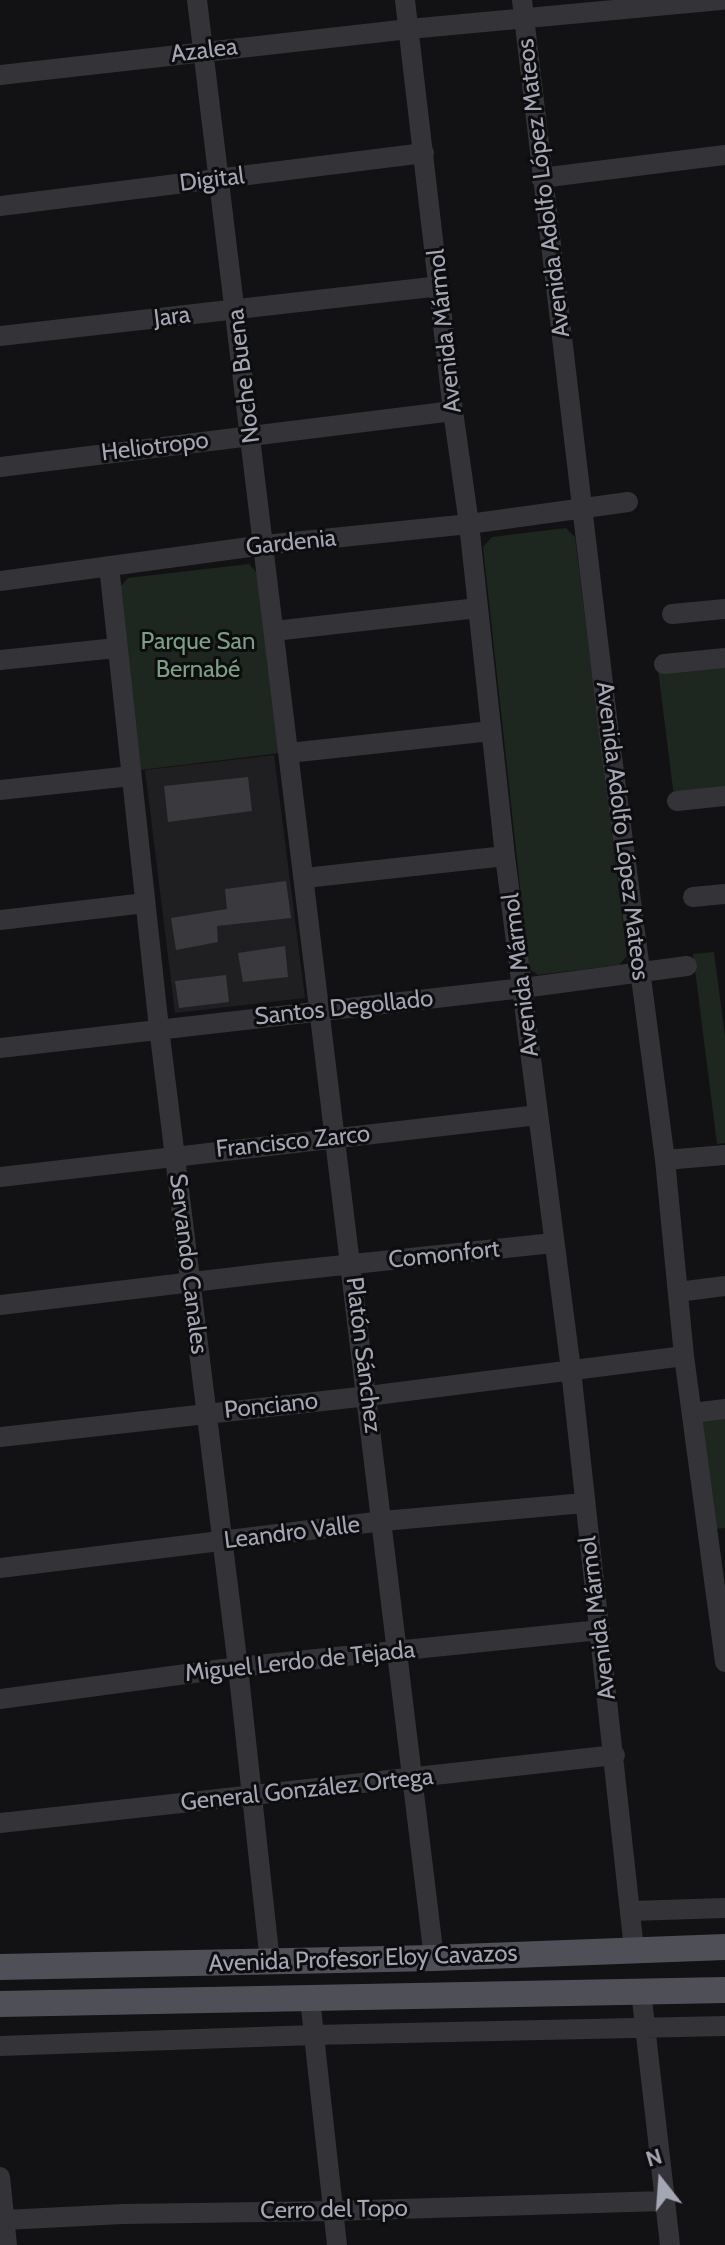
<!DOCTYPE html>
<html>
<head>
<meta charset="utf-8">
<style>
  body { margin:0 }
  #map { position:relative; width:725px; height:2245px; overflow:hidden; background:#121214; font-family:Cabin,sans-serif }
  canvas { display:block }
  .north { position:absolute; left:621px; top:2141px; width:80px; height:80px; -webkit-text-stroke:6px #0d0d0f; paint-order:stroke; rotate:343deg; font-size:22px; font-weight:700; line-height:32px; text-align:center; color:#a4a6b4 }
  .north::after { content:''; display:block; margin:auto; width:28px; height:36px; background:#a4a6b4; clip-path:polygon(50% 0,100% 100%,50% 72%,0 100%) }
</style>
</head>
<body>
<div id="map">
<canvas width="725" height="2245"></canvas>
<div class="north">N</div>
</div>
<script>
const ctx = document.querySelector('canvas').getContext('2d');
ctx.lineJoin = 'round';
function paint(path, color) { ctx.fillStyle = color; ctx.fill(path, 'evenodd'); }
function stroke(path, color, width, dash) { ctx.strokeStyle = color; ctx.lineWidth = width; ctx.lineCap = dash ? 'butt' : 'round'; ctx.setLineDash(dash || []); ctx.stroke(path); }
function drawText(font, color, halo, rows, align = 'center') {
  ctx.font = font + ' Cabin,sans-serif'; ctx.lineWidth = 6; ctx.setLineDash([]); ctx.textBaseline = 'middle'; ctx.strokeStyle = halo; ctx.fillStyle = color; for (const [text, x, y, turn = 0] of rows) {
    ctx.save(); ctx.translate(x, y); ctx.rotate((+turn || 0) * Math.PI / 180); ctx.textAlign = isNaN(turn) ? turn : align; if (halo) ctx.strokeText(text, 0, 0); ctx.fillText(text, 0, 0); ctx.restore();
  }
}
paint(new Path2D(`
  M274,755L305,998L175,1013L145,770Z`), '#1f1e20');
paint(new Path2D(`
  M566,528L575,537L627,956L619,965L538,975L529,969L483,547L492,537Z
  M249,564L259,575L280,753L140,770L119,588L128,578Z
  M725,661V791L674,797L658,670Z
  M714,952L725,1037V1143L717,1144L693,954Z
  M725,1412V1528L715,1529L701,1415Z`), '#1e2620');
paint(new Path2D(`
  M248,777L252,811L168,822L164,786Z
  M286,881L291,918L217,926L218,942L176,950L171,918L227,909L225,889Z
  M285,946L288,977L243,982L238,953Z
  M226,975L229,1002L179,1008L175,981Z`), '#3a3a3e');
stroke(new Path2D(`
  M197,0L434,1958
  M405,0L453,411L469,524L505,856L571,1370L634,1949
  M522,0L609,734L665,1160L684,1356L725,1662
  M0,75L409,29L721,0
  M541,178L725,155
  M0,206L424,153
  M0,336L440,286
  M0,467L453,411
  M109,566L159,1028L238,1667L270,1962
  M0,581L264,545L469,524L628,502
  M672,614L725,609
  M274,631L478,608
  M0,660L116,648
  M664,664L725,658
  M289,753L491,731
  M0,790L131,776
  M677,801L725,796
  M305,878L505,856
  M693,897L725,894
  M0,920L145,903
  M0,1048L523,988L687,966
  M665,1160L725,1155
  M0,1177L538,1115
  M678,1292L725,1286
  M0,1305L268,1273L553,1243
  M693,1413L725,1409
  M0,1437L368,1396L684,1356
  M0,1568L383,1521L584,1503
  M0,1699L238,1667L600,1630
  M0,1823L615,1755
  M631,1911L725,1908
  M641,1991L670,2245
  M310,1999L337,2245
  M0,2046L313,2035L725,2026
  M0,2177L7,2245
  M4,2220L123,2214L333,2211L664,2201`), '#333338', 20);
stroke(new Path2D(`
  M0,1967L434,1958L725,1947
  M0,2004L725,1990`), '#4f4f57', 26);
drawText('24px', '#a4a6b4', '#0d0d0f', [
  ["Azalea",204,51,-7],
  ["Digital",212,180,-7],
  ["Avenida Adolfo López Mateos",544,188,-97],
  ["Jara",172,317,-7],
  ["Avenida Mármol",445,331,-96],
  ["Noche Buena",244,376,-97],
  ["Heliotropo",155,447,-7],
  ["Gardenia",291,543,-6],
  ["Avenida Adolfo López Mateos",622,831,83],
  ["Avenida Mármol",521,975,-97],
  ["Santos Degollado",344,1008,-6],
  ["Francisco Zarco",293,1142,-6],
  ["Comonfort",444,1255,-6],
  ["Servando Canales",188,1264,83],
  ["Platón Sánchez",363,1355,83],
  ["Ponciano",271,1406,-6],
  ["Leandro Valle",292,1533,-7],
  ["Avenida Mármol",598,1618,-97],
  ["Miguel Lerdo de Tejada",300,1662,-6],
  ["General González Ortega",307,1790,-6],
  ["Avenida Profesor Eloy Cavazos",363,1959,-2],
  ["Cerro del Topo",334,2210,-1]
]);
drawText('24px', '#7b9f84', '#0d0d0f', [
  ["Parque San",198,642],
  ["Bernabé",198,670]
]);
</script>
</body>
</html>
